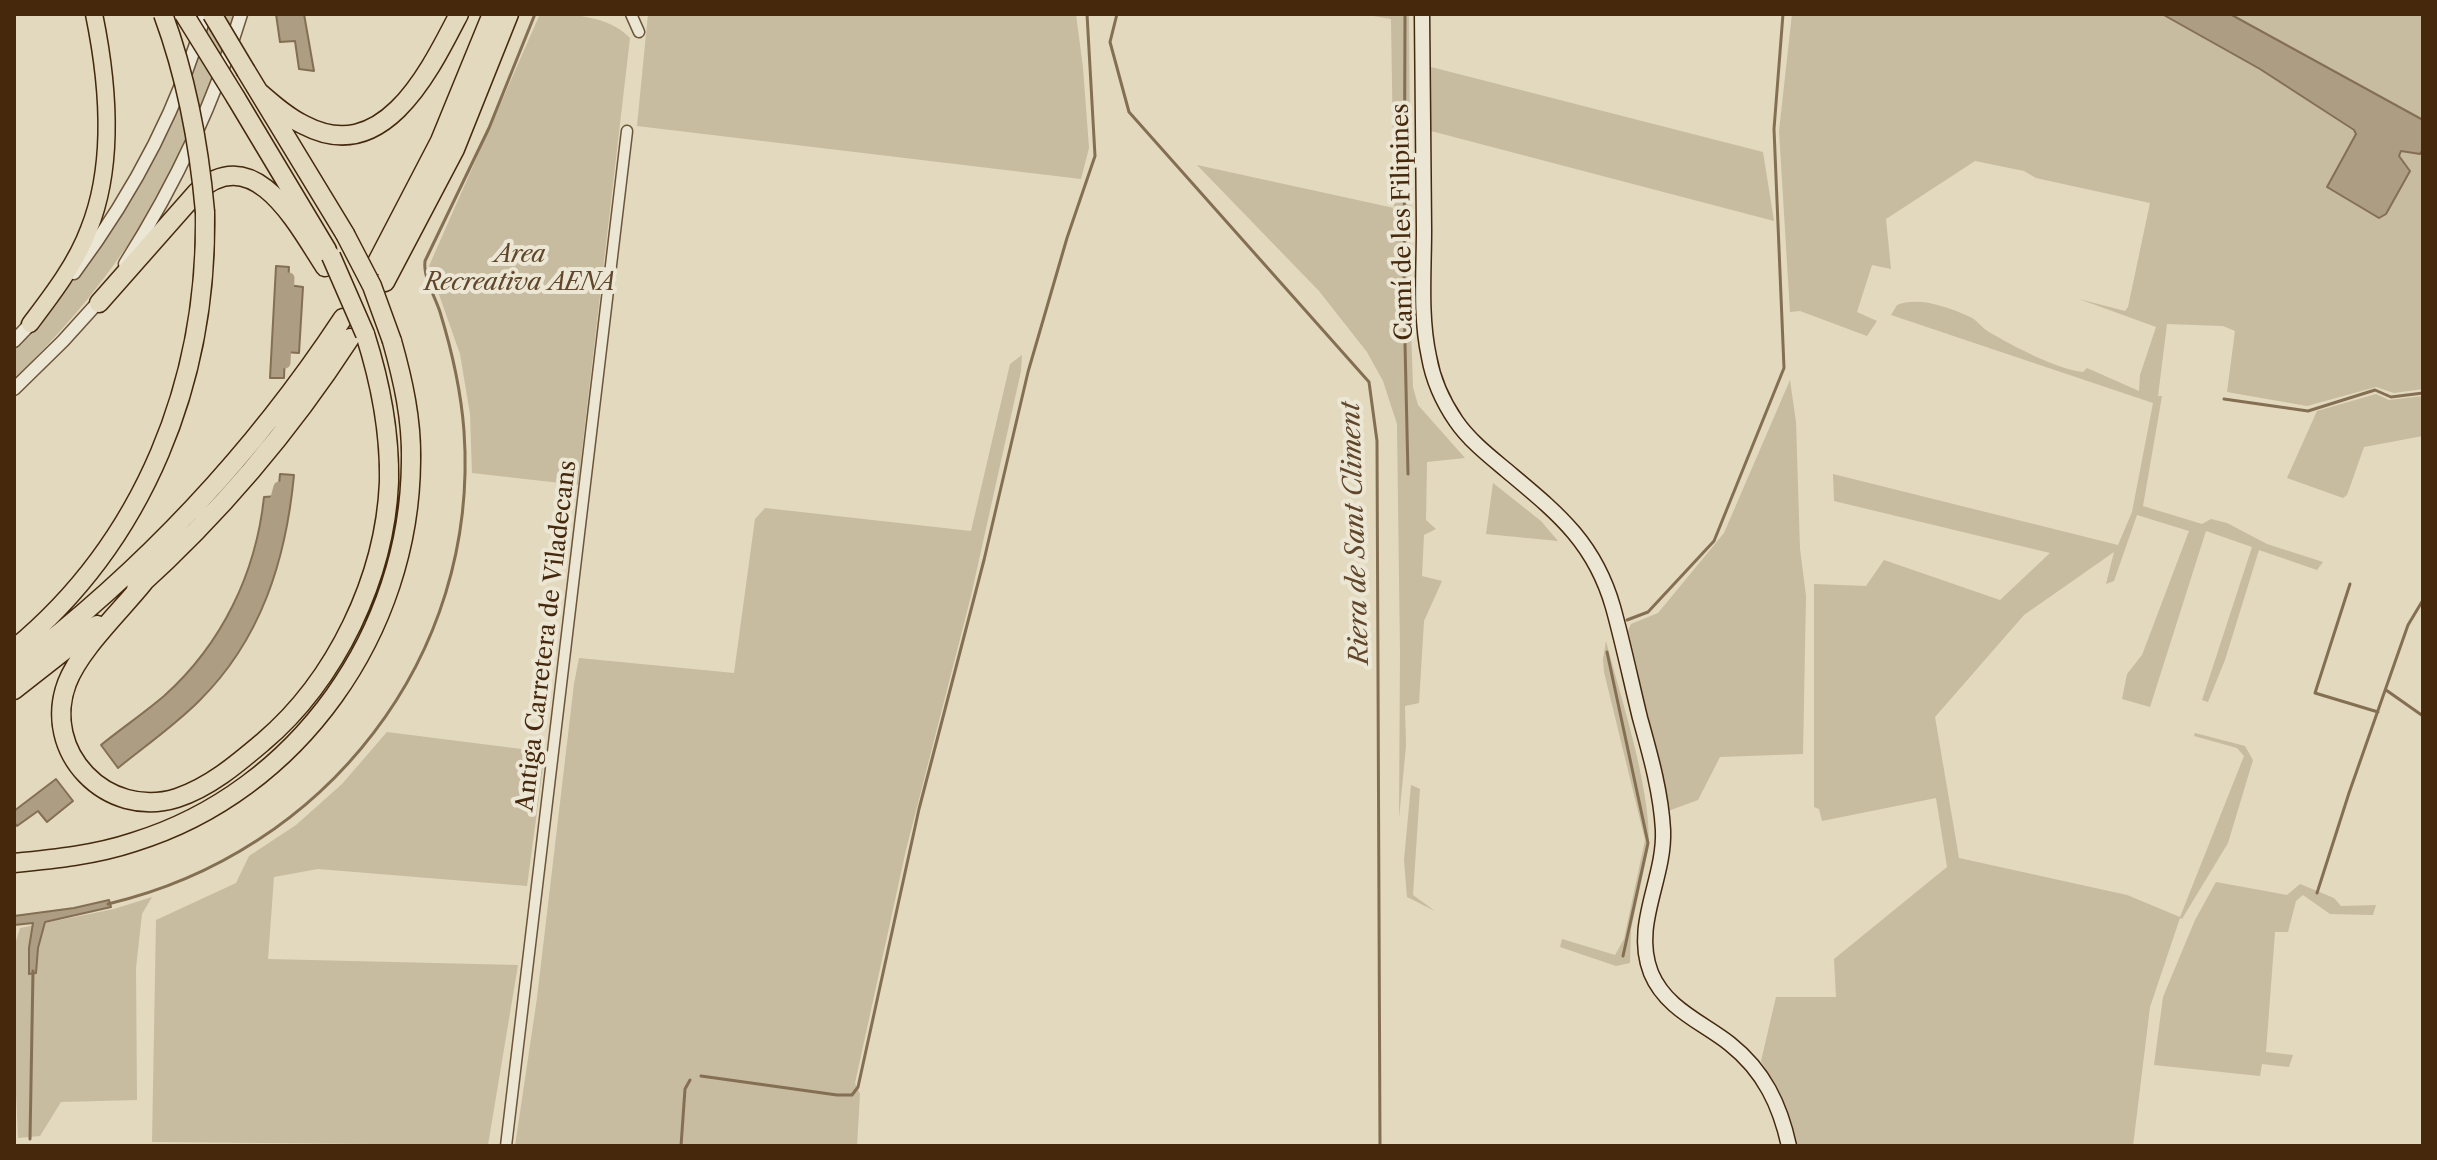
<!DOCTYPE html>
<html>
<head>
<meta charset="utf-8">
<style>
  body { margin:0 }
  #map { position:relative; width:2437px; height:1160px; overflow:hidden; background:#e2d9be; font-family:"Libre Caslon Text",serif }
  canvas { display:block }
  .frame { position:absolute; inset:0; border:16px solid #46290d; pointer-events:none }
</style>
</head>
<body>
<div id="map">
<canvas width="2437" height="1160"></canvas>
<div class="frame"></div>
</div>
<script>
const ctx = document.querySelector('canvas').getContext('2d');
ctx.lineJoin = 'round';
function paint(path, color) { ctx.fillStyle = color; ctx.fill(path, 'evenodd'); }
function stroke(path, color, width, dash) { ctx.strokeStyle = color; ctx.lineWidth = width; ctx.lineCap = dash ? 'butt' : 'round'; ctx.setLineDash(dash || []); ctx.stroke(path); }
function drawText(font, color, halo, rows, align = 'center') {
  ctx.font = font + ' "Libre Caslon Text",serif'; ctx.lineWidth = 8; ctx.setLineDash([]); ctx.textBaseline = 'middle'; ctx.strokeStyle = halo; ctx.fillStyle = color; for (const [text, x, y, turn = 0] of rows) {
    ctx.save(); ctx.translate(x, y); ctx.rotate((+turn || 0) * Math.PI / 180); ctx.textAlign = isNaN(turn) ? turn : align; if (halo) ctx.strokeText(text, 0, 0); ctx.fillText(text, 0, 0); ctx.restore();
  }
}
paint(new Path2D(`
  M211,14H234C227,37 221,61 212,84C165,201 105,291 14,379V347C108,253 173,141 211,14Z
  M540,14C571,14 608,15 630,38L578,485L472,473L470,414L460,354L429,266Z
  M648,14H1076L1083,68L1089,148L1081,179L637,126Z
  M1362,14H1409L1411,318L1401,319L1398,327L1411,328L1413,387L1418,405L1465,458L1427,462L1426,520L1436,529L1424,535L1422,576L1442,581L1424,621L1419,703L1405,706L1406,746L1399,818L1400,652L1397,424L1383,381L1367,352L1319,291L1197,165L1394,208L1391,19Z
  M1792,14H2162L2260,69L2409,168L2399,156L2402,151L2420,154L2423,149V389L2394,393L2376,387L2307,406L2227,392L2235,331L2223,326L2167,324L2158,396H2162L2143,506L2202,524L2211,519L2227,523L2267,544L2323,562L2317,570L2259,550L2225,660L2208,702L2202,700L2252,547L2206,531L2150,707L2122,699L2127,674L2142,655L2189,531L2137,515L2114,581L2106,584L2114,552L2024,615L1935,717L1959,858L2127,895L2180,917L2244,756L2237,748L2194,736L2195,733L2245,746L2253,760L2228,843L2182,919L2180,918L2150,1007L2133,1146H1797C1790,1114 1777,1089 1761,1061L1776,997H1836L1834,959L1947,867L1936,798L1822,821L1819,809L1814,807V584L1866,586L1884,560L2000,600L2050,553L1834,501L1833,474L2118,545L2132,512L2153,403L1891,315L1897,305C1918,296 1949,307 1970,317C1977,320 1982,328 1989,332C2013,346 2056,369 2083,372L2087,368L2139,391L2140,375L2156,327L2079,299L2125,311L2128,307L2150,203L2036,178L2024,171L1975,161L1886,219L1891,269L1872,265L1857,312L1877,321L1867,336L1800,311L1790,312L1779,131Z
  M2230,14H2423V120Z
  M1431,67L1763,152L1774,221L1431,131Z
  M1022,355L1021,371L971,596L906,850L855,1083L860,1094L857,1146H515L537,998L574,684L579,658L734,673L755,519L765,508L971,531L1010,364Z
  M1790,380L1796,422L1800,549L1806,596L1803,754L1720,757L1698,800L1668,811L1626,635L1631,624L1658,613L1724,533Z
  M2376,394L2389,400L2423,396V436L2364,447L2347,495L2343,498L2287,478L2317,411Z
  M1493,483L1541,521L1558,541L1486,534Z
  M1606,641C1622,703 1650,784 1649,846L1631,929L1630,963L1616,966L1560,947L1562,939L1615,955L1624,939L1645,840L1604,672L1603,659Z
  M387,732L545,752L527,886L318,869L274,877L268,959L518,965L488,1145L152,1142L156,920L236,883L249,856L296,825L342,784Z
  M1411,785L1420,789L1413,895L1435,911L1407,897L1404,860Z
  M2216,882L2287,895L2300,884L2334,898L2341,906L2376,905L2373,915L2330,914L2303,895L2296,901L2288,932H2275L2266,1052L2293,1055L2289,1067L2262,1064L2260,1076L2154,1065L2163,997L2195,920Z
  M152,897L142,914L136,968L137,1100L61,1102L40,1136L18,1138L14,1046V948L20,928L114,909Z`), '#c7bba0');
const water = new Path2D(`
  M276,14H304L314,71L299,69L295,41L280,42Z
  M2162,14H2230L2423,120V149L2420,154L2401,151L2399,156L2410,171L2386,214L2379,218L2327,187L2356,134L2354,130L2260,69Z
  M276,266L289,267L288,285L303,287L299,353L285,352L284,378H270Z
  M280,474L294,475C286,560 261,640 199,701C174,726 145,746 118,768L101,745C122,728 144,713 164,696C222,644 256,573 264,497L278,496Z
  M56,779L73,801L47,822L38,811L17,826L14,822V811Z
  M109,900L111,907L45,922L38,948L36,973L29,974V948L33,923L14,925V916L74,908Z`);
paint(water, '#ad9d82');
stroke(water, '#846f53', 2);
stroke(new Path2D(`
  M1117,14L1110,42L1129,112L1369,382L1377,441L1380,1146
  M1405,14L1404,300L1408,474
  M2224,399L2308,411L2375,390L2391,397L2423,393
  M2350,584L2315,693L2378,712
  M1627,620L1648,612L1714,541L1784,368L1774,129L1783,14
  M1607,652L1648,843L1623,956
  M2386,690L2423,716
  M2317,893L2349,793L2408,625L2423,600
  M108,904C325,853 480,657 464,431C461,391 452,351 440,312C435,296 423,278 425,261L489,128L535,14
  M701,1076L837,1095H852L858,1087L919,809L984,560L1028,372L1067,238L1095,156L1087,14
  M30,1139L33,971
  M681,1146L685,1089L690,1080`), '#846f53', 3);
stroke(new Path2D(`
  M288,299L289,278
  M285,363L286,340
  M273,509L279,487`), '#ad9d82', 11);
const minor = new Path2D(`
  M631,14L639,32
  M506,1146L627,131`);
const tertiary = new Path2D(`
  M125,264C175,185 214,104 241,14
  M74,273C132,195 179,109 205,14
  M14,341L36,318
  M14,389L63,341L101,299`);
const secondary = new Path2D(`
  M1422,14C1423,86 1423,158 1424,230C1424,272 1420,316 1429,357C1433,380 1443,402 1456,421C1469,440 1488,455 1506,470C1556,512 1594,541 1613,607C1623,643 1631,681 1640,718C1650,754 1661,792 1663,830C1665,880 1632,924 1651,973C1666,1009 1702,1022 1730,1044C1764,1071 1780,1105 1789,1146`);
const primary = new Path2D(`
  M30,324C52,295 76,264 89,229C115,164 108,82 94,14`);
const motorway = new Path2D(`
  M246,71L345,234
  M259,92C273,104 287,117 304,125C384,167 430,70 459,14
  M236,98L327,250
  M375,266L440,141L492,14
  M385,282L455,149L509,14
  M99,303L197,192C255,140 298,226 325,267
  M144,582C120,612 80,649 67,683C41,752 107,820 177,798C210,787 237,764 263,742C336,680 385,578 389,482C390,432 380,381 365,334
  M136,589C217,516 291,429 350,338
  M14,649C145,541 208,380 205,212
  M14,669C143,571 254,453 343,318
  M14,690L97,625
  M14,863C55,859 95,855 134,842C299,791 410,631 411,461C412,420 403,380 392,341`);
stroke(minor, '#6d5539', 13);
stroke(tertiary, '#6d5539', 15);
stroke(secondary, '#46290d', 17);
stroke(primary, '#46290d', 19);
stroke(motorway, '#46290d', 21);
stroke(minor, '#ece6d5', 10);
stroke(tertiary, '#ece6d5', 12);
stroke(secondary, '#ece6d5', 14);
stroke(primary, '#e2d9be', 16);
stroke(motorway, '#e2d9be', 18);
const motorwayBridge = new Path2D(`
  M163,14C187,79 199,144 205,212
  M184,14L236,98
  M212,14L246,71
  M345,234L372,286L392,341
  M331,256L365,334`);
stroke(motorwayBridge, '#46290d', 21, []);
stroke(motorwayBridge, '#e2d9be', 18);
drawText('24px', '#46290d', '#ece6d5', [
  ["Camí de les Filipines",1403,222,-91],
  ["Antiga Carretera de Viladecans",547,636,-83]
]);
drawText('italic 24px', '#60462a', '#ece6d5', [
  ["Area",520,255],
  ["Recreativa AENA",520,283]
]);
drawText('italic 26px', '#60462a', '#ece6d5', [
  ["Riera de Sant Climent",1356,533,-92]
]);
</script>
</body>
</html>
